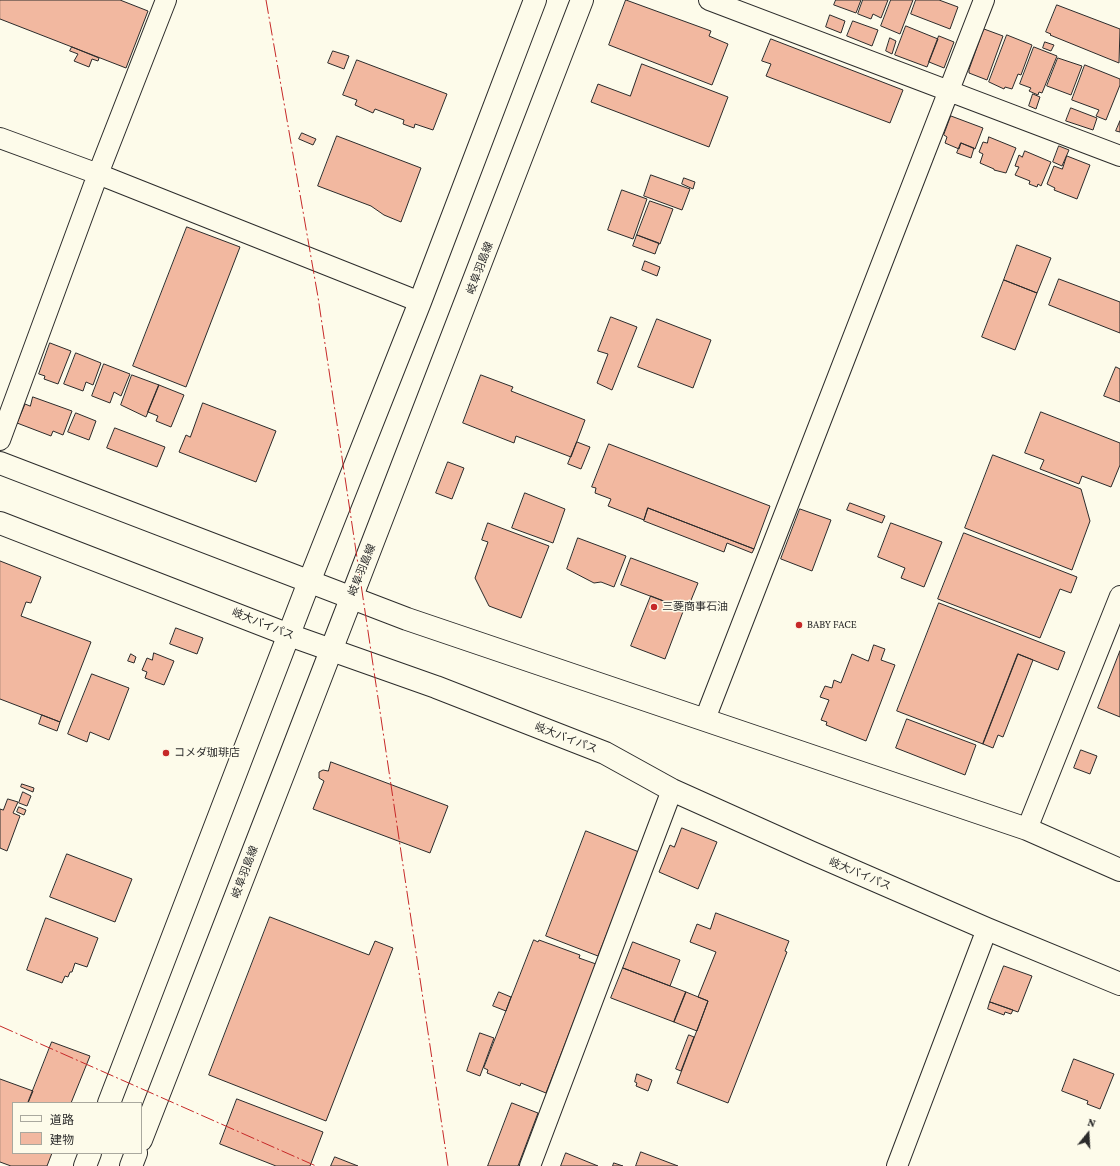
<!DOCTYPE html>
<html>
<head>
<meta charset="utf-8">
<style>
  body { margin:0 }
  #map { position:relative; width:1120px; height:1166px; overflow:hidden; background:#fdfbea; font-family:"Crimson Pro","Noto Sans JP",serif }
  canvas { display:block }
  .legend { position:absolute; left:12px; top:1102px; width:130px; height:52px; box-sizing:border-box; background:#fdfbea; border:1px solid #a9a89e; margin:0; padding:5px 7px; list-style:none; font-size:12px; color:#2b2b2b }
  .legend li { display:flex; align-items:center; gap:8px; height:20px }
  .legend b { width:20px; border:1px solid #a9a89e }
  .north { position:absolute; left:1068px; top:1114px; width:40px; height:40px; -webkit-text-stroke:3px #fdfbea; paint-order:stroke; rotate:18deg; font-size:11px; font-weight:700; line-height:16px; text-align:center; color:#2b2b2b }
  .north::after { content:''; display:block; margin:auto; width:14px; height:18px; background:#2b2b2b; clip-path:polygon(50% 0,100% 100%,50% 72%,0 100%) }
</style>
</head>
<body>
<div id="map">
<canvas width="1120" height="1166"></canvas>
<ul class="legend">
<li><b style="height:5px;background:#fdfbea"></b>道路</li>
<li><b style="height:11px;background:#f2b8a0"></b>建物</li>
</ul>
<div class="north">N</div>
</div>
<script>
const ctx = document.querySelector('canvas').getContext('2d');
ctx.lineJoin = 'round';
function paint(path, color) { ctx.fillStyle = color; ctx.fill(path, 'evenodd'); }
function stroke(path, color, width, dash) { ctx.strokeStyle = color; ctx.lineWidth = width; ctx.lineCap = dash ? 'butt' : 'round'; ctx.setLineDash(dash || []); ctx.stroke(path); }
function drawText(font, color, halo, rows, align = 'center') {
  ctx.font = font + ' "Crimson Pro","Noto Sans JP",serif'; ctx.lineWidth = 3; ctx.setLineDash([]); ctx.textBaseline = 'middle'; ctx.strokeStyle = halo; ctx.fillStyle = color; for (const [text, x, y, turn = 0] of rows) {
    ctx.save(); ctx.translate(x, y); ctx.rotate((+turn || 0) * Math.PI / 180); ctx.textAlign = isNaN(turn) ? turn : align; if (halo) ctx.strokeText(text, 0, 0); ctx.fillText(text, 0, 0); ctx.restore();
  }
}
const building = new Path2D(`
  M0,0H120L148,11L126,68L0,19Z
  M626,0L711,31L709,36L728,44L712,85L609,45Z
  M836,0H861L856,13L834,5Z
  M863,0H888L881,18L873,14L871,19L858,14Z
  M891,0H913L900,34L881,26Z
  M916,0H939L958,7L950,29L911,14Z
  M1057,5L1120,29L1119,63L1050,35L1051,34L1046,32Z
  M830,15L845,21L841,33L826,27Z
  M853,21L878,30L872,46L847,36Z
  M906,26L938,39L927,67L895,55Z
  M984,29L1003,36L987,80L969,73V70Z
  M1007,35L1032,45L1021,75L1018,74L1012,89L1005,87L1004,89L989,82Z
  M939,36L954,42L944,68L929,62Z
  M890,38L896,41L892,54L886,51Z
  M771,39L903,90L890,123L766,76L771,64L762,61Z
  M1045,42L1054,45L1051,51L1043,48Z
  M72,47L99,58L98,61L92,59L89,67L74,61L78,54L70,51Z
  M1034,47L1057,56L1042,93L1039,92L1038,95L1029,91L1031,88L1020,84Z
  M333,51L349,56L344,69L328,63Z
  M1058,58L1082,66L1071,95L1047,86Z
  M357,60L447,94L433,130L415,124L414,128L403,124L404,120L375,109L373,113L355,105L357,100L343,95Z
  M642,64L728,97L709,147L591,102L598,84L630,96Z
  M1085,65L1120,79V85L1106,120L1096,116L1099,110L1072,100Z
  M1033,94L1040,97L1036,109L1029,106Z
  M1071,108L1097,118L1093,130L1066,121Z
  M951,116L983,128L975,149L961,143L959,149L945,143L947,137L944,135Z
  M1120,121V132L1116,131Z
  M302,133L316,139L313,145L299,139Z
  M337,136L421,168L401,222L384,215L371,206L318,186Z
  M989,137L1016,148L1006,173L994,170V169L980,163L983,154L979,152L983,142L987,143Z
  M961,143L974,148L971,158L957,153Z
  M1059,146L1069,150L1062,166L1053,162Z
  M1025,151L1051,162L1041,186L1038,184L1037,187L1029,184L1030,181L1015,175L1019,167L1015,166L1019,155L1022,157Z
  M1067,156L1090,165L1077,199L1054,190L1055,188L1047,184L1054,166L1062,169Z
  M651,175L690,189L682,210L644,196Z
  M684,178L695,182L693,189L682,184Z
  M622,190L647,199L633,239L608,230Z
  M650,201L673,209L660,244L637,235Z
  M187,227L240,247L186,387L133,366Z
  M637,235L659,243L655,254L633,246Z
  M1017,245L1051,258L1037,293L1004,280Z
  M645,261L660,267L657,276L642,270Z
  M1059,279L1120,302V333L1049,305Z
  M1004,280L1037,293L1015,350L982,337Z
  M611,317L637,327L612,390L597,383L608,354L598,351Z
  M657,319L711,340L693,388L638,367Z
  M50,343L71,351L58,384L44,379L45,376L39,374Z
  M76,353L101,363L93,385L86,382L83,391L64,384Z
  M104,364L130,374L121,396L114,392L110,403L92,396Z
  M1116,367L1120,369V402L1104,396Z
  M132,375L159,385L146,417L121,405Z
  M481,375L513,387L511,391L585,420L571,457L516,436L514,443L463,423Z
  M159,385L184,395L171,427L156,421L158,416L148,412Z
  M33,397L72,411L63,435L53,431L51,436L17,423L25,404L30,406Z
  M203,403L276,431L256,482L179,452L186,435L190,437Z
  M1041,412L1120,443V465L1111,487L1082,476L1079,484L1040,469L1044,460L1025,453Z
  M76,413L96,421L89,440L68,432Z
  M115,428L165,447L157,467L107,448Z
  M577,442L590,447L581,469L568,464Z
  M609,444L770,506L754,549L648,508L644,520L608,506L611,499L595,493L596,488L592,487Z
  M993,455L1081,489L1090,521L1072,570L965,528Z
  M448,462L464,468L452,499L436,493Z
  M525,493L565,509L553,543L512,528Z
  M850,503L885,516L882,523L847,510Z
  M648,508L754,549L752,553L727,543L724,552L644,521Z
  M800,509L831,520L812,571L781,559Z
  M488,523L549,546L521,618L489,606L475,578L488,542L482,540Z
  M891,523L942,542L924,587L901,578L905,568L878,557Z
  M964,533L1077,577L1071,593L1060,589L1040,638L938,599Z
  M578,538L626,556L614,587L601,582L594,583L567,569Z
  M631,558L698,583L687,610L621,585Z
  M0,561L41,577L31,603L26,602L21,616L91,642L60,722L0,699Z
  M651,596L684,609L665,659L631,646Z
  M939,603L1065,652L1058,670L1018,654L983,744L897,711Z
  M176,628L203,638L197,654L170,644Z
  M874,645L885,649L881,660L895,665L866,741L826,725L827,722L821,720L829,700L820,697L825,686L832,688L834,680L841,683L852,654L868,661Z
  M1120,651V717L1098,708Z
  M154,653L174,661L164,685L145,678L147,672L142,670L147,658L152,660Z
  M131,654L136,657L134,663L128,661Z
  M1018,654L1033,660L1003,737L998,735L993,748L983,744Z
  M92,674L129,688L109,740L90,732L87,742L68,734Z
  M42,715L60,722L57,731L39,724Z
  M907,719L976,745L965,775L896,748Z
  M1081,750L1097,756L1090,774L1074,768Z
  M331,762L448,806L430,853L313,809L324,781L319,778V772L323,770L328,771Z
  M22,784L34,788L33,792L21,787Z
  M23,792L31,796L27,806L19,803Z
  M8,799L18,802L13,813L20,816L7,851L0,848V809L3,810Z
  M19,807L26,810L24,815L17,812Z
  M682,828L717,842L698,889L659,872L670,845L674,847Z
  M586,831L639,852L598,956L546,936Z
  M67,854L132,879L115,922L50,897Z
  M716,913L789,941L785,951L787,952L728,1103L677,1083L708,1001L698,997L716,952L690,942L697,924L710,929Z
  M270,917L369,955L375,941L393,948L326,1121L209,1075Z
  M46,918L98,938L87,967L75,963L72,972H70L68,977L65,976L62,983L27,970Z
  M534,940L538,942L539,940L580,955L579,958L596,964L546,1093L521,1083L520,1086L487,1073L488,1070L484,1068Z
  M633,942L680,960L670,986L623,968Z
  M1004,966L1032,976L1018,1012L990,1002Z
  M623,968L686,992L674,1022L611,998Z
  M499,992L511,997L506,1011L493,1006Z
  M686,992L708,1001L697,1031L674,1022Z
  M990,1002L1013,1010L1011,1014L1005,1012L1004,1015L988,1009Z
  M480,1033L494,1038L480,1076L467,1071Z
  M689,1035L694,1037L681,1071L676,1069Z
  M52,1042L90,1056L71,1103H28Z
  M1074,1059L1114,1074L1100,1109L1087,1104L1088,1101L1062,1091Z
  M637,1074L652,1080L648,1091L636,1086L637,1083L635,1082Z
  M0,1079L33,1091L28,1103H13V1153H52L47,1166H11L0,1162Z
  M237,1099L323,1132L310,1166H276L220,1144Z
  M512,1103L538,1113L518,1166H488Z
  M641,1152L678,1166H636Z
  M566,1153L598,1166H561Z
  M335,1157L358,1166H331Z
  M614,1163L623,1166H613Z`);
paint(building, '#f2b8a0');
stroke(building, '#2b2b2b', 1);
const minor = new Path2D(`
  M709,0L1120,156
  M0,138L98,174L420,302
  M0,440L98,174L166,0
  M705,719L984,0
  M1027,829L1120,596
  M530,1166L672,790
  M897,1166L987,929`);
const secondary = new Path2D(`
  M109,1103L309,582L420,302L535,0
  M141,1140C288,760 438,381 582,0
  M85,1166L90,1153
  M131,1166L136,1153`);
const trunk = new Path2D(`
  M0,463L407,619L1027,829L1120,870
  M0,523L289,635L436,687L605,753L672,790L810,852L987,929L1120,984`);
stroke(minor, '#2b2b2b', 22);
stroke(secondary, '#2b2b2b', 24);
stroke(trunk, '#2b2b2b', 24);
stroke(minor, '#fdfbea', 20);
stroke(secondary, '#fdfbea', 22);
stroke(trunk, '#fdfbea', 22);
stroke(new Path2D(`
  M266,0L318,297L448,1166
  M0,1026L316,1166`), '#c62828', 1, [14, 3, 2, 3]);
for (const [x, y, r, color] of [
  [654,607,4,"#c62828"],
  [799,625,4,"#c62828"],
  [166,753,4,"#c62828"]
]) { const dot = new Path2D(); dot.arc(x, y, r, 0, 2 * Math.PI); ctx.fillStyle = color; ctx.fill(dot); stroke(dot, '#fdfbea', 1.5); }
drawText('11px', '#2b2b2b', '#fdfbea', [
  ["岐阜羽島線",480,268,-69],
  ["岐阜羽島線",362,570,-68],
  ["岐大バイパス",263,624,22],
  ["岐大バイパス",566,738,21],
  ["岐阜羽島線",245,872,-69],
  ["岐大バイパス",860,874,23]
]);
drawText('11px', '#2b2b2b', '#fdfbea', [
  ["三菱商事石油",662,607],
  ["BABY FACE",807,625],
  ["コメダ珈琲店",174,753]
], 'left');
</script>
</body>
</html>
